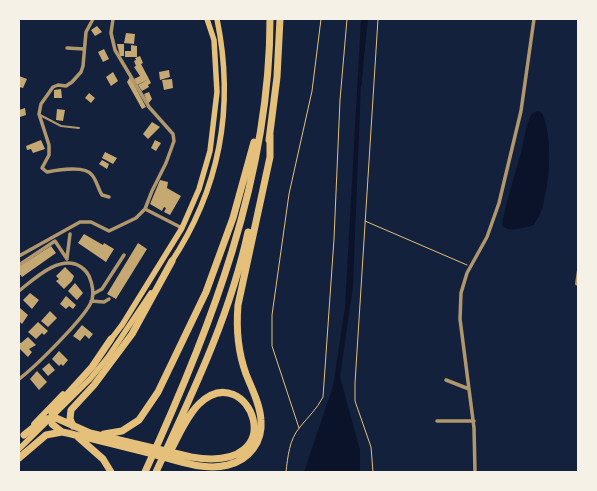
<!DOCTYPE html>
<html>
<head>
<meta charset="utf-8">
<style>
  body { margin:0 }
  #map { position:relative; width:597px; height:491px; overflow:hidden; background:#14213d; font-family:Lato,sans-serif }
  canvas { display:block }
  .frame { position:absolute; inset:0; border:20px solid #f6f1e7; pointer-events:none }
</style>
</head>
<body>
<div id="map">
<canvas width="597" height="491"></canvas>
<div class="frame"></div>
</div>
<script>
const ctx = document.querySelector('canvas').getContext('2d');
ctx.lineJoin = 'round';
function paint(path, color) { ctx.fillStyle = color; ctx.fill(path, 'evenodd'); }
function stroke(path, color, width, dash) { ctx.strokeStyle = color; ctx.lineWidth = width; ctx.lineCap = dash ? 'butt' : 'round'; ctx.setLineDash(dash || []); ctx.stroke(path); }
paint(new Path2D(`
  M361,19H368L361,83L353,286L340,377L360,450V472H304L333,386L345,307Z
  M538,111L542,113C553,137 550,180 543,205C542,212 537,219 534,225C526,227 508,234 502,225C506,200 515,176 521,152C525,138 525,126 532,113Z`), '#0b132b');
stroke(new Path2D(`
  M361,85L364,43`), '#0b132b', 1.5);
paint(new Path2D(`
  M97,26L102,32L95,36L91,30Z
  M126,33L135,34L134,44L124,43Z
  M117,44H124V56H120Z
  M131,45L137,46V57H125V51H131Z
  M104,49L109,59L103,62L98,52Z
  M140,56L143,63L141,64L149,79L137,85L134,79L140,76L134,67L136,66L134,61L136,60L135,58Z
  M169,70L170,77L160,80L159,72Z
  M113,72L118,81L111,86L106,77Z
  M19,76L27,79L23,88L19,87Z
  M130,77L146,107L142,109L127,82Z
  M149,79L151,83L148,85L149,87L142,91L138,85Z
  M172,79L173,88L164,90L162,80Z
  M61,89L62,98H54V90Z
  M149,92L152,99L148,104L144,94Z
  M89,93L95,98L91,103L85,98Z
  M25,108L26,115L20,117L19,110Z
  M57,109L65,110L63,121L56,120Z
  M152,122L160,127L148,139L143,134Z
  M41,140L45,149L33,153L31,149L27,150L26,146Z
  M155,140L161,143L156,151L151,148Z
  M105,152L117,158L113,164L102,158Z
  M102,160L109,164L107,169L99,164Z
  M160,180L168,182L167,188L181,196L170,215L164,212L166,208L164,207L162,211L150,204Z
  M84,234L103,245L104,243L114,249L106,262L78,243Z
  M138,243L147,249L116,299L107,294Z
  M51,246L56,253L22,277L19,273L20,266Z
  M65,267L74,276L72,281L64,289L56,281L59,279L56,276Z
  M75,283L83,293L77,300L68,291Z
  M30,293L39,300L32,309L23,300Z
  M66,296L76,305L73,309L69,306L66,309L60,304Z
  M20,308L28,315L22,324L19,321Z
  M50,311L57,318L48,327L41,321Z
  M38,322L48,331L44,335L42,333L36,339L28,332Z
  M82,325L93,334L89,339L85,335L80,341L73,336Z
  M28,337L36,345L29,349L32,352L28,357L19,348V342L21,343Z
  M59,351L68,360L63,366L61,364L59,366L52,359Z
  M49,363L55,370L48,376L42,369Z
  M37,371L47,382L39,390L30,379Z`), '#c6a872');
stroke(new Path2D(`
  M365,221L467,265
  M299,428L272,346V315L289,194L312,91L321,19
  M286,472C288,456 289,440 300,427C308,417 317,409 323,397L334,239L340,100L347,19
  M373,472L371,447L355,401V383L378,19`), '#e5c07b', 1);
stroke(new Path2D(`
  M40,115L61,126L79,128
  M578,270L576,284L578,285`), '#b1986c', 2);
stroke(new Path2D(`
  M93,19L86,32L83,66L81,72L72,82L66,86L58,85L53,87L41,104L39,114L49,145V155L42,168L47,172C58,170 85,165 92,175C97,181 98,189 102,195L109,197
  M113,19L111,33L115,50L149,107L173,134L174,141L166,163L152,191L145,209L182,228
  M67,48L84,49
  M19,256L80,222H91L109,231L136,218L145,209
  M67,258L70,234
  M19,265L55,241L67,259
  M19,291C34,279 61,253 81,267C84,269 87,272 89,276C92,283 94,292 92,300C87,316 34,368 19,379
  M93,294L102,289L124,255
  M91,301L104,302L109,299
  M446,380L469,389
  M437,421H474
  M475,472L474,428L460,319L461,293L467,273L487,237L499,203L521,111L534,19`), '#b1986c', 3.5);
stroke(new Path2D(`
  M170,264C220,189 235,107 217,19
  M109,342L122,325L182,228L199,189L210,151L217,92L214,40L207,19
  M34,424L63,394
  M19,449L90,379L108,357L151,293`), '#e5c07b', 5.5);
stroke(new Path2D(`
  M269,140L277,77L280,19
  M73,426L70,419L71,410L94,385L132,334L172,261
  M62,432L52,424V411L92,367L111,339
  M104,434L122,431L139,420L158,392L206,292L233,218L254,142
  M24,435L44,419L56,418L90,433L191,457C297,475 248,356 199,404C187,416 180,433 172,448
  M78,437L103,459L111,472
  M19,458L46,435L62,432C90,438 117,445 145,452C170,458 202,472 228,465C249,460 263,442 261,420C260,404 252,389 246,374C238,352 236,329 238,305L270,157V135
  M145,472C210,330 270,178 270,19
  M156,472C192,394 230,316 248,232`), '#e5c07b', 7);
</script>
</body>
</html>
